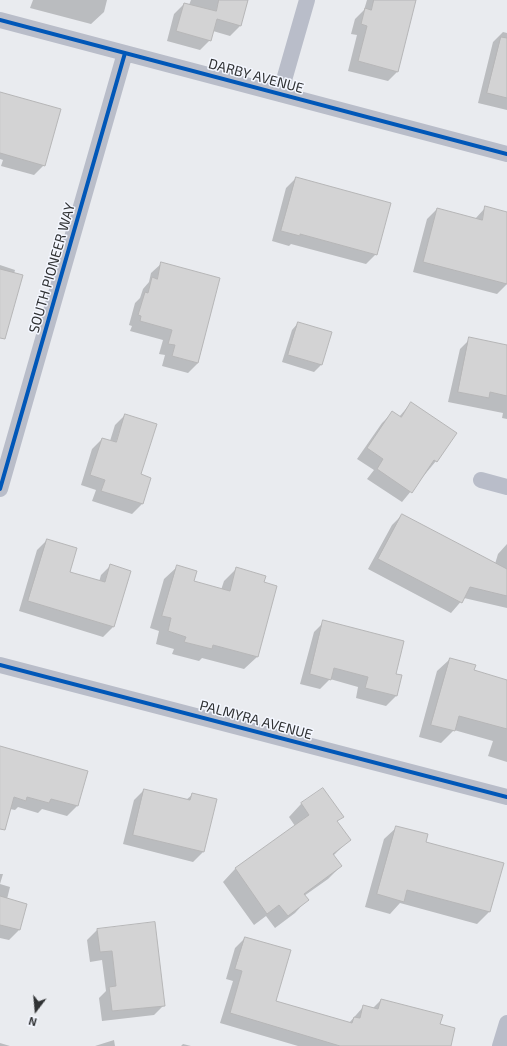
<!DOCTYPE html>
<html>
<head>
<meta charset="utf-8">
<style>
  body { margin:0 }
  #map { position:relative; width:507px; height:1046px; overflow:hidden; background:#e9ebef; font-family:"Exo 2",sans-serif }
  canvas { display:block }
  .north { position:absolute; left:16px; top:990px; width:40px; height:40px; -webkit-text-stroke:3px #f4f7ff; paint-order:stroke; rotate:196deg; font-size:11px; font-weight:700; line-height:16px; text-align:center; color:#303234 }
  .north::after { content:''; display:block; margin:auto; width:14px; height:18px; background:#303234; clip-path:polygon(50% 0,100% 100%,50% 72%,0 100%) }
</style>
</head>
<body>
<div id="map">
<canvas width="507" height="1046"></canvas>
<div class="north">N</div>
</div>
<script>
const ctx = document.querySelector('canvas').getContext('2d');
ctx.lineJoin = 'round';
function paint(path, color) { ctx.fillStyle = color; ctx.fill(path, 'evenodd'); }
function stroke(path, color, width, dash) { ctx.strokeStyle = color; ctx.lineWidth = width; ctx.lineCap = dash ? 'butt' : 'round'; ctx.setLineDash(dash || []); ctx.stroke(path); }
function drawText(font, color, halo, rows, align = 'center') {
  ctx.font = font + ' "Exo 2",sans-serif'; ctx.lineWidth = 3; ctx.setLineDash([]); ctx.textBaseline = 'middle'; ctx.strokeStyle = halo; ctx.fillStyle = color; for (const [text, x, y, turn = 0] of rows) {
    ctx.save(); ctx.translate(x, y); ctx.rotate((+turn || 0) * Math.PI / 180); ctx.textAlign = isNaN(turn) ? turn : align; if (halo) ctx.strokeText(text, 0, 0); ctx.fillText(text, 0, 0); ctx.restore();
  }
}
paint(new Path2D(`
  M33,0H107L104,12L91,24L30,8Z
  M191,0H248L240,26L230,36L213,31L210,40L200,50L167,41L174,14L184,4L189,5Z
  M367,0H415L398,71L388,81L348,71L357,35L351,34L355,19L364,10Z
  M503,32L507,33V110L478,103L493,42Z
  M0,93L44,165L34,175L1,166L3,160L0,159Z
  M296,178L376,254L366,264L291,244L289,246L272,241L286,188Z
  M485,208L507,213V284L497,294L413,272L427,219L437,209L475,219Z
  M162,263L219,279L198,363L188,373L162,366L165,355L159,354L163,340L130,331L132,326L129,325L135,303L140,298L143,289L149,282L151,273Z
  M0,265L15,270L0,328Z
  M298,323L331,333L321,365L314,372L282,362L292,330Z
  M470,339L507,346V419L502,418L503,413L448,402L460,349Z
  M411,403L436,461L402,502L367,479L374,470L357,459L382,423L392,413L399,417Z
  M125,415L140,475L142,504L132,514L92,501L96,490L81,485L92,449L102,439L110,441L115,425Z
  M402,515L495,564L498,554L507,544V608L464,598L451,613L368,569L392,525Z
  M47,540L69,573L99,582L101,575L111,565L113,627L103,637L19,611L37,550Z
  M177,567L193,582L221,590L224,581L236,569L257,657L244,669L202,658L199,661L172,654L174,649L156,644L159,631L150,628L164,579Z
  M324,622L395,675L401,676L396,696L386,706L356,698L358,687L330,679L320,689L300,684L314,632Z
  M450,659L473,671L507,681V762L488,756L493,741L454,730L441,743L419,737L437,671Z
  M0,750L86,772L77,806L67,816L42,809L38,813L18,807L15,810L10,809L0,820Z
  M323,789L342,816L336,822L349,840L333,856L341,866L328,879L304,896L307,900L295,913L275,928L266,916L254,925L223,882L235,869L295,826L289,817L301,804Z
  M144,790L186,800L193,794L216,800L203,852L193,862L123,844L134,800Z
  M397,827L425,842L503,864L489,912L477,924L400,903L390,914L365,907L384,839Z
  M0,874H3L0,884L10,887L7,899L26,904L19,930L9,940L0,938Z
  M154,923L164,1005L154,1015L102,1021L99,998L106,991L102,960L90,962L87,940L97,930Z
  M245,938L275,1001L349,1023L364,1006L373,1008L381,1000L439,1025L450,1046H298L220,1023L233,981L226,979L235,948Z
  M114,1040L115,1046H95Z
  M0,1043L10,1046H0Z
  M183,1044L191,1046H181Z`), '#0003');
const building = new Path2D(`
  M219,0H248L241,26L217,19L211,41L176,31L184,3L216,11Z
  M374,0H416L398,72L358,61L367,26L361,24L365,8L371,10Z
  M501,37L507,38V98L487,93Z
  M0,92L61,109L45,166L0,153Z
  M296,177L391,203L377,255L300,234V236L281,231Z
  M485,206L507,212V284L423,262L437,208L482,220Z
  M161,262L220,278L198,363L172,356L175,345L168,344L172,330L140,321L141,316L138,315L145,292L148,293L152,277L157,279Z
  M0,269L23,275L5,339L0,338Z
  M298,322L332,332L322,365L288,355Z
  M469,337L507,345V396L490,392L489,398L458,392Z
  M411,402L457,433L437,462L434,460L412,493L377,469L383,459L367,448L392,411L401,417Z
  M125,414L157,424L141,474L151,478L143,504L101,491L105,480L90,475L102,438L116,442Z
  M402,514L507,569V596L470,587L462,603L378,559Z
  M47,539L77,548L70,572L105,582L110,564L131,571L114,627L28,601Z
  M177,565L197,571L194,581L230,591L236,567L266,576L264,582L277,586L258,657L213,645L212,649L184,642L186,637L168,631L171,618L162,616Z
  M323,620L404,641L396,674L402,675L397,696L365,688L368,677L334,668L331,680L310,674Z
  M450,658L476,665L474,670L507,680V729L459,716L455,731L431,725Z
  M0,746L88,771L78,806L51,799L49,803L27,797L26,801L14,797L5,830L0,829Z
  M323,788L344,817L337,821L351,840L333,854L342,866L304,894L309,900L288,916L279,905L267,914L235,868L309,815L301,803Z
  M144,789L190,800L192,793L217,799L204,852L133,835Z
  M396,826L428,834L426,842L504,863L490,912L407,890L404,902L377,894Z
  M0,896L27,904L20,930L0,925Z
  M155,922L165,1006L112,1011L109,987L116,986L112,951L100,952L97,929Z
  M245,937L291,950L276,1001L352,1023L354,1017L360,1018L363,1005L378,1009L381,999L443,1015L440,1024L455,1028L451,1046H340L230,1013L242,971L235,969Z`);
paint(building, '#d3d3d4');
stroke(building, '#b6b6b7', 1);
stroke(new Path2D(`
  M0,20L507,154
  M280,94L307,0
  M481,480L507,487
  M0,489L125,53
  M0,665L507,797
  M500,1046L507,1023`), '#b9bdc9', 16);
stroke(new Path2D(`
  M0,20L507,154
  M0,489L125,53
  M0,665L507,797`), '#0057b8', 4);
drawText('14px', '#303234', '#f4f7ff', [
  ["DARBY AVENUE",256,76,15],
  ["SOUTH PIONEER WAY",52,268,-74],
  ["PALMYRA AVENUE",256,720,15]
]);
</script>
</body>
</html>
